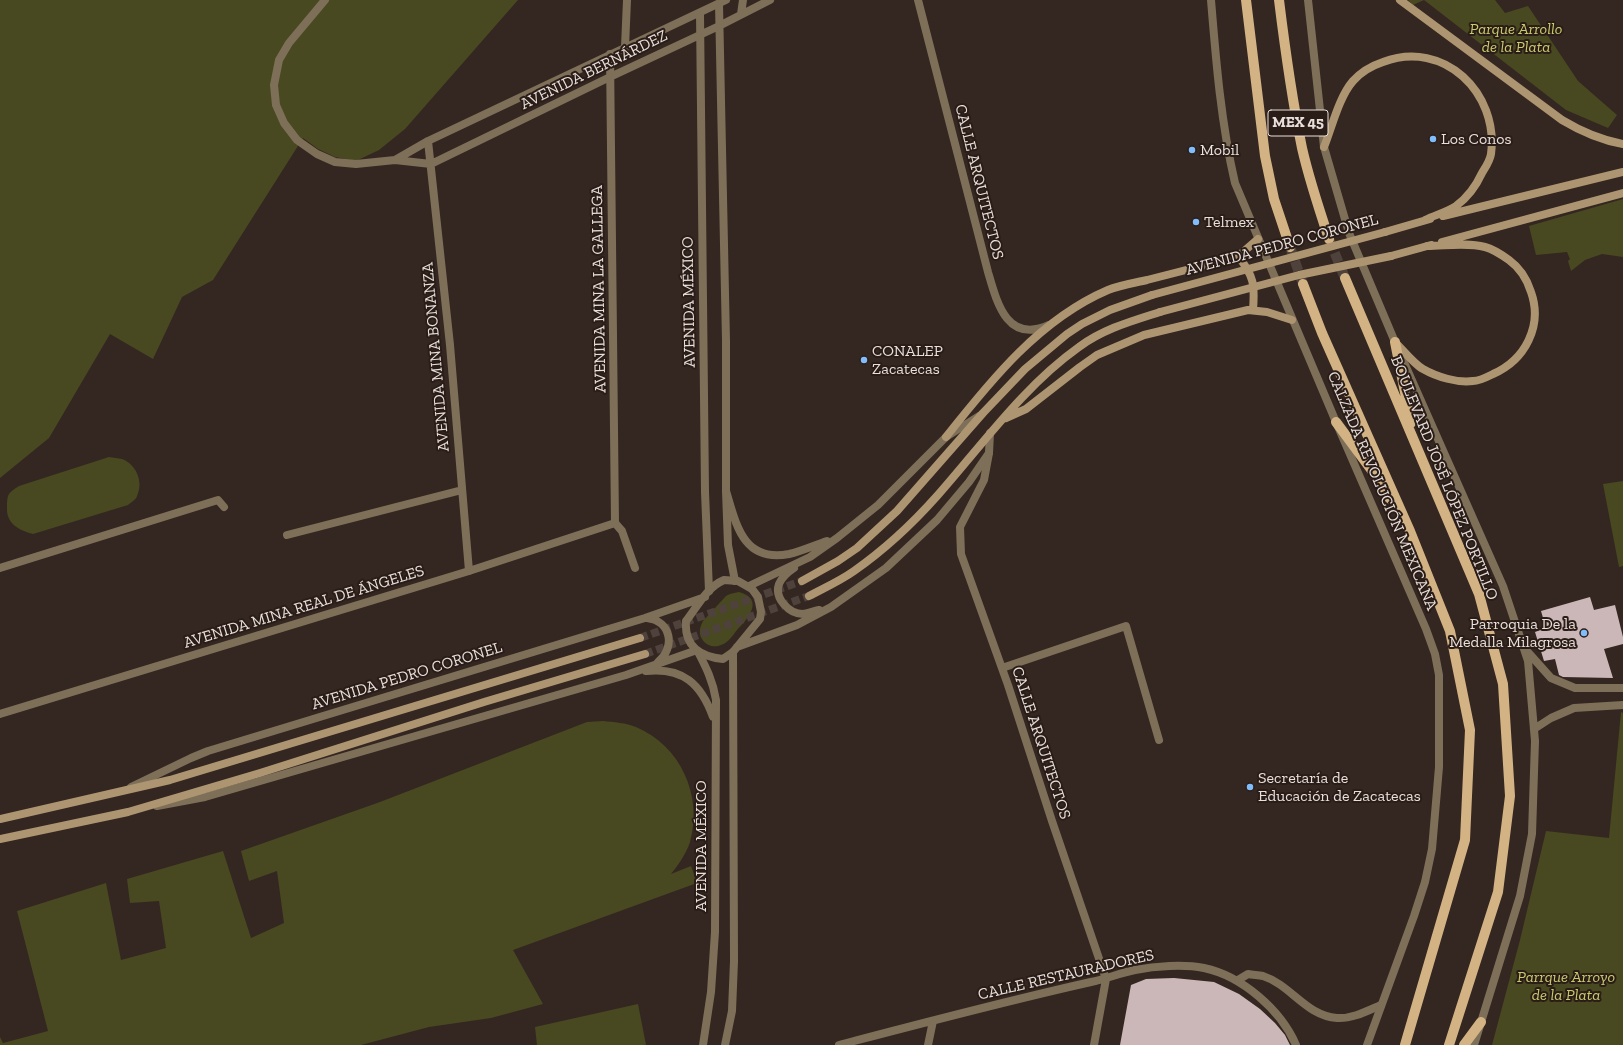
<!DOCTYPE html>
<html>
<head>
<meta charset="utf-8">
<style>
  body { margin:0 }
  canvas { display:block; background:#342620 }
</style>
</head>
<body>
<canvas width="1623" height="1045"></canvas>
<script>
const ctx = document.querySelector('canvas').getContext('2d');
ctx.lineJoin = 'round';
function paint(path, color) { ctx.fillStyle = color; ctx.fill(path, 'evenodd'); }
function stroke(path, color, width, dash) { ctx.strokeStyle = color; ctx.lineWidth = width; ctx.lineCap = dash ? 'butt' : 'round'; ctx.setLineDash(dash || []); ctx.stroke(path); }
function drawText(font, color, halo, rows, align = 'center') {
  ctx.font = font + ' "Zilla Slab",serif'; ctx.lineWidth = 4; ctx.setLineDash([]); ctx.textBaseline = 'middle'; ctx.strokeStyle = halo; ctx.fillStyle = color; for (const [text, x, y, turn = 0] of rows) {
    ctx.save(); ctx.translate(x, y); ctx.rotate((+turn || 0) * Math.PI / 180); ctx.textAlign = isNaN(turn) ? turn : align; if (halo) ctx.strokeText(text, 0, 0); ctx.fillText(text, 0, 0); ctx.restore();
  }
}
paint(new Path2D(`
  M0,0H518L405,129L379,150L356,161L335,157L318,149L303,138L213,280L182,297L153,359L110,334L49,438L0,478Z
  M1408,0H1495L1505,13L1528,6L1578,81L1617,115L1608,128L1566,110L1424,0L1413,5Z
  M1623,199V257L1602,254L1585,260L1571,271L1568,261L1570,259L1567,252L1536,255L1529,226Z
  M109,457C113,458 118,458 122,459C136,464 144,482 137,496C136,500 131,502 128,505L33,534C19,530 6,524 7,507C7,503 7,497 9,494C11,491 16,488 19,486Z
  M1623,481V566L1619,567L1603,484Z
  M739,592C765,599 748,619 737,630C733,635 728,643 721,645C715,648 706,646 702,639C698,633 700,627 703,621L726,596L730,594Z
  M1621,712L1623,713V1045H1492L1520,940L1546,831L1609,838Z
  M603,721C614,722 626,723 636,727C681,746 703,796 690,842C686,854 679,864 671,874L691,866L697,883L513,950L543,1004L491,1018L429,1027L361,1045H0V1037L3,1043L48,1031L17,911L106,883L121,960L166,948L159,901L130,903L127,879L223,851L251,938L284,923L277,871L249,881L241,851L380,802L587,722Z
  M638,1004L646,1045H537L535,1027Z`), '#484821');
paint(new Path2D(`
  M1590,597L1594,610L1615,605L1623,637V644L1604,649L1613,678L1563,677L1559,675L1555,659L1544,661L1535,632L1546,628L1541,611Z
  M1174,978L1214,982L1239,994L1260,1009L1275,1023L1285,1035L1290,1045H1120L1131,985L1146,979Z`), '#cbb7b8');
stroke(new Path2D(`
  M640,638L802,581
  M645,654L809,596`), '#4f423c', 8, [8, 4]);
stroke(new Path2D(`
  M1329,239L1345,278
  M1290,247L1303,284`), '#4f423c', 10, [10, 5]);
stroke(new Path2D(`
  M325,0L289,43L279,60L274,85L276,105L284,123L297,140L317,154L335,162L356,164L395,160L431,164L610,77L719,26L770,0
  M918,0L988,272C997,303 1007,344 1049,325
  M719,4L726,341V491L728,545L735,581
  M700,13L705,492L709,591
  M741,14L743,0
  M625,47L627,0
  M610,54L615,523
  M428,141L450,345L469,571
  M395,160L428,141L726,0
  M989,453L984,480L960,527L961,554L1008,685L1052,821L1106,979L1094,1045
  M615,523L622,531L635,568
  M287,535L462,490
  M0,568L218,500L224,507
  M1002,668L1126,626L1159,740
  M0,714L469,571L615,523
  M1238,980L1248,974C1253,975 1258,975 1263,976C1291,985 1306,1016 1337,1018C1352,1019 1367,1011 1381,1005
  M839,1045C923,1023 1006,1001 1091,982C1106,979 1120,973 1135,970C1155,966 1184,964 1204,968C1242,976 1281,1010 1296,1045
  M928,1045L933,1021`), '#7e6f58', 8);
stroke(new Path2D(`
  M1211,0C1216,61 1221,123 1235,183L1336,422L1426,629L1435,654L1439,675V767L1432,849L1425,882L1414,916L1367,1045
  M1308,0L1324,147L1349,233L1395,342L1503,586L1528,661L1535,741L1532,834L1520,896L1474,1045
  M726,491C736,524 743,563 789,554C802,551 815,545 827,541
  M794,568C788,572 782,577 779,584C774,598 789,614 803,614C808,613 814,611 819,610
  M724,580L738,581L752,589L758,597L761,612L760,619L733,652L723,659C700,657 684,646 686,621C697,607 707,587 724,580Z
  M749,586L810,557L837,538L878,505L946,437L979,416
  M647,618C671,621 676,647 658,662
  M737,647L797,625L831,607L886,568L937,520L969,482L989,453L990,433
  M1526,650L1551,678L1575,688H1623
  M646,671C683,667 701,684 713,717
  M1534,729L1551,718L1574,708L1623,705
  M131,787L191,758L208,751L645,618L705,597
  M157,806L205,797L626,675L697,650C706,667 713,681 716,700L715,932L711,992L703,1045
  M725,1045L732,1011L734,961L733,652`), '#7e6f58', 8);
stroke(new Path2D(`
  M1400,0L1562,120C1582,132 1600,140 1623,144
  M1324,147C1332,127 1339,97 1353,81C1361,72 1371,66 1383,62C1444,39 1499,93 1491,154C1490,161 1485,168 1482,173C1476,186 1467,198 1456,206C1447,212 1435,215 1425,220
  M1443,216L1623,172
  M1385,232L1430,219
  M1442,242L1623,193
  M1238,256C1254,276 1255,285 1253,310
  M1391,256L1431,245
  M1395,342C1403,350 1414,364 1423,369C1437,377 1457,383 1473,381C1480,381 1487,377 1493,374C1525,360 1543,326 1531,292C1527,279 1520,268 1509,260C1502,255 1493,249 1485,247C1466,242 1445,246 1427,246
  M1006,418L1026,409L1080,367L1097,355L1144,335L1248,310L1267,312L1292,320
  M946,437C991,380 1040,319 1108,290C1120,285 1134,283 1147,280C1174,273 1202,266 1229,259L1242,253L1258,239
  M802,581L838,561L857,548L897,511L983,413L1025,369L1067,334L1082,324L1110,310L1152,295
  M809,596C824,588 840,581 854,571C884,550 913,523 937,496C982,445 1024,386 1079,347C1103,329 1132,321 1160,312
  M0,819L170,780L640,638
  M0,839L128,812L260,773L484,702L645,654`), '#ae9571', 8);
stroke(new Path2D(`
  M1246,0L1265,156L1274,199L1290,247
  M1279,0C1285,49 1292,99 1302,148C1309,179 1319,209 1329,239
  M1345,278L1479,594L1503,684L1510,796L1498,892L1449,1045
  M1303,284L1322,333L1410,531L1450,631L1470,730L1465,840L1405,1045
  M1395,342L1411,423
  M1336,422L1373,472L1390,499
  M1464,1045L1481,1022`), '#d3b384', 10);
stroke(new Path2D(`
  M1152,295L1385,232
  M1160,312L1299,275L1391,256`), '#ae9571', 8);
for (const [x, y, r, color] of [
  [1433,139,4,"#81bdfa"],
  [1192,150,4,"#81bdfa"],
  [1196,222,4,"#81bdfa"],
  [864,360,4,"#81bdfa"],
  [1584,633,4,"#81bdfa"],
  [1250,787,4,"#81bdfa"]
]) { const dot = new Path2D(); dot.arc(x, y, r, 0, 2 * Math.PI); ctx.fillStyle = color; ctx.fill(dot); stroke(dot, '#2a1d17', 1.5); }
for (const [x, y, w] of [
  [1298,123,60]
]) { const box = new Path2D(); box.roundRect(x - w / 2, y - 13, w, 26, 3); ctx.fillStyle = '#2a1d17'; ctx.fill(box); stroke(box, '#e9dfdb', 1); }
drawText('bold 15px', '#e9dfdb', null, [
  ["MEX 45",1298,123]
]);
drawText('italic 16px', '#cbcb6e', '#2a1d17', [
  ["Parque Arrollo",1516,29],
  ["de la Plata",1516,47],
  ["Parrque Arroyo",1566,977],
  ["de la Plata",1566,995]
]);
drawText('16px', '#e9dfdb', '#2a1d17', [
  ["AVENIDA BERNÁRDEZ",594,70,-26],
  ["CALLE ARQUITECTOS",979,182,76],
  ["AVENIDA PEDRO CORONEL",1282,245,-15],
  ["AVENIDA MINA LA GALLEGA",599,289,-91],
  ["AVENIDA MÉXICO",689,302,-91],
  ["AVENIDA MINA BONANZA",436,357,-95],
  ["BOULEVARD JOSÉ LÓPEZ PORTILLO",1444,478,68],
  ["CALZADA REVOLUCIÓN MEXICANA",1382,491,67],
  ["AVENIDA MINA REAL DE ÁNGELES",304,607,-17],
  ["AVENIDA PEDRO CORONEL",407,676,-17],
  ["CALLE ARQUITECTOS",1041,743,72],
  ["AVENIDA MÉXICO",701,846,-90],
  ["CALLE RESTAURADORES",1066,975,-13]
]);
drawText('16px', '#e9dfdb', '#2a1d17', [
  ["Los Conos",1441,139],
  ["Mobil",1200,150],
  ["Telmex",1204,222],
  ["CONALEP",872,351],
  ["Zacatecas",872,369],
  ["Parroquia De la",1576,624,"right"],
  ["Medalla Milagrosa",1576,642,"right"],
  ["Secretaría de",1258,778],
  ["Educación de Zacatecas",1258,796]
], 'left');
</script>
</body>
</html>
